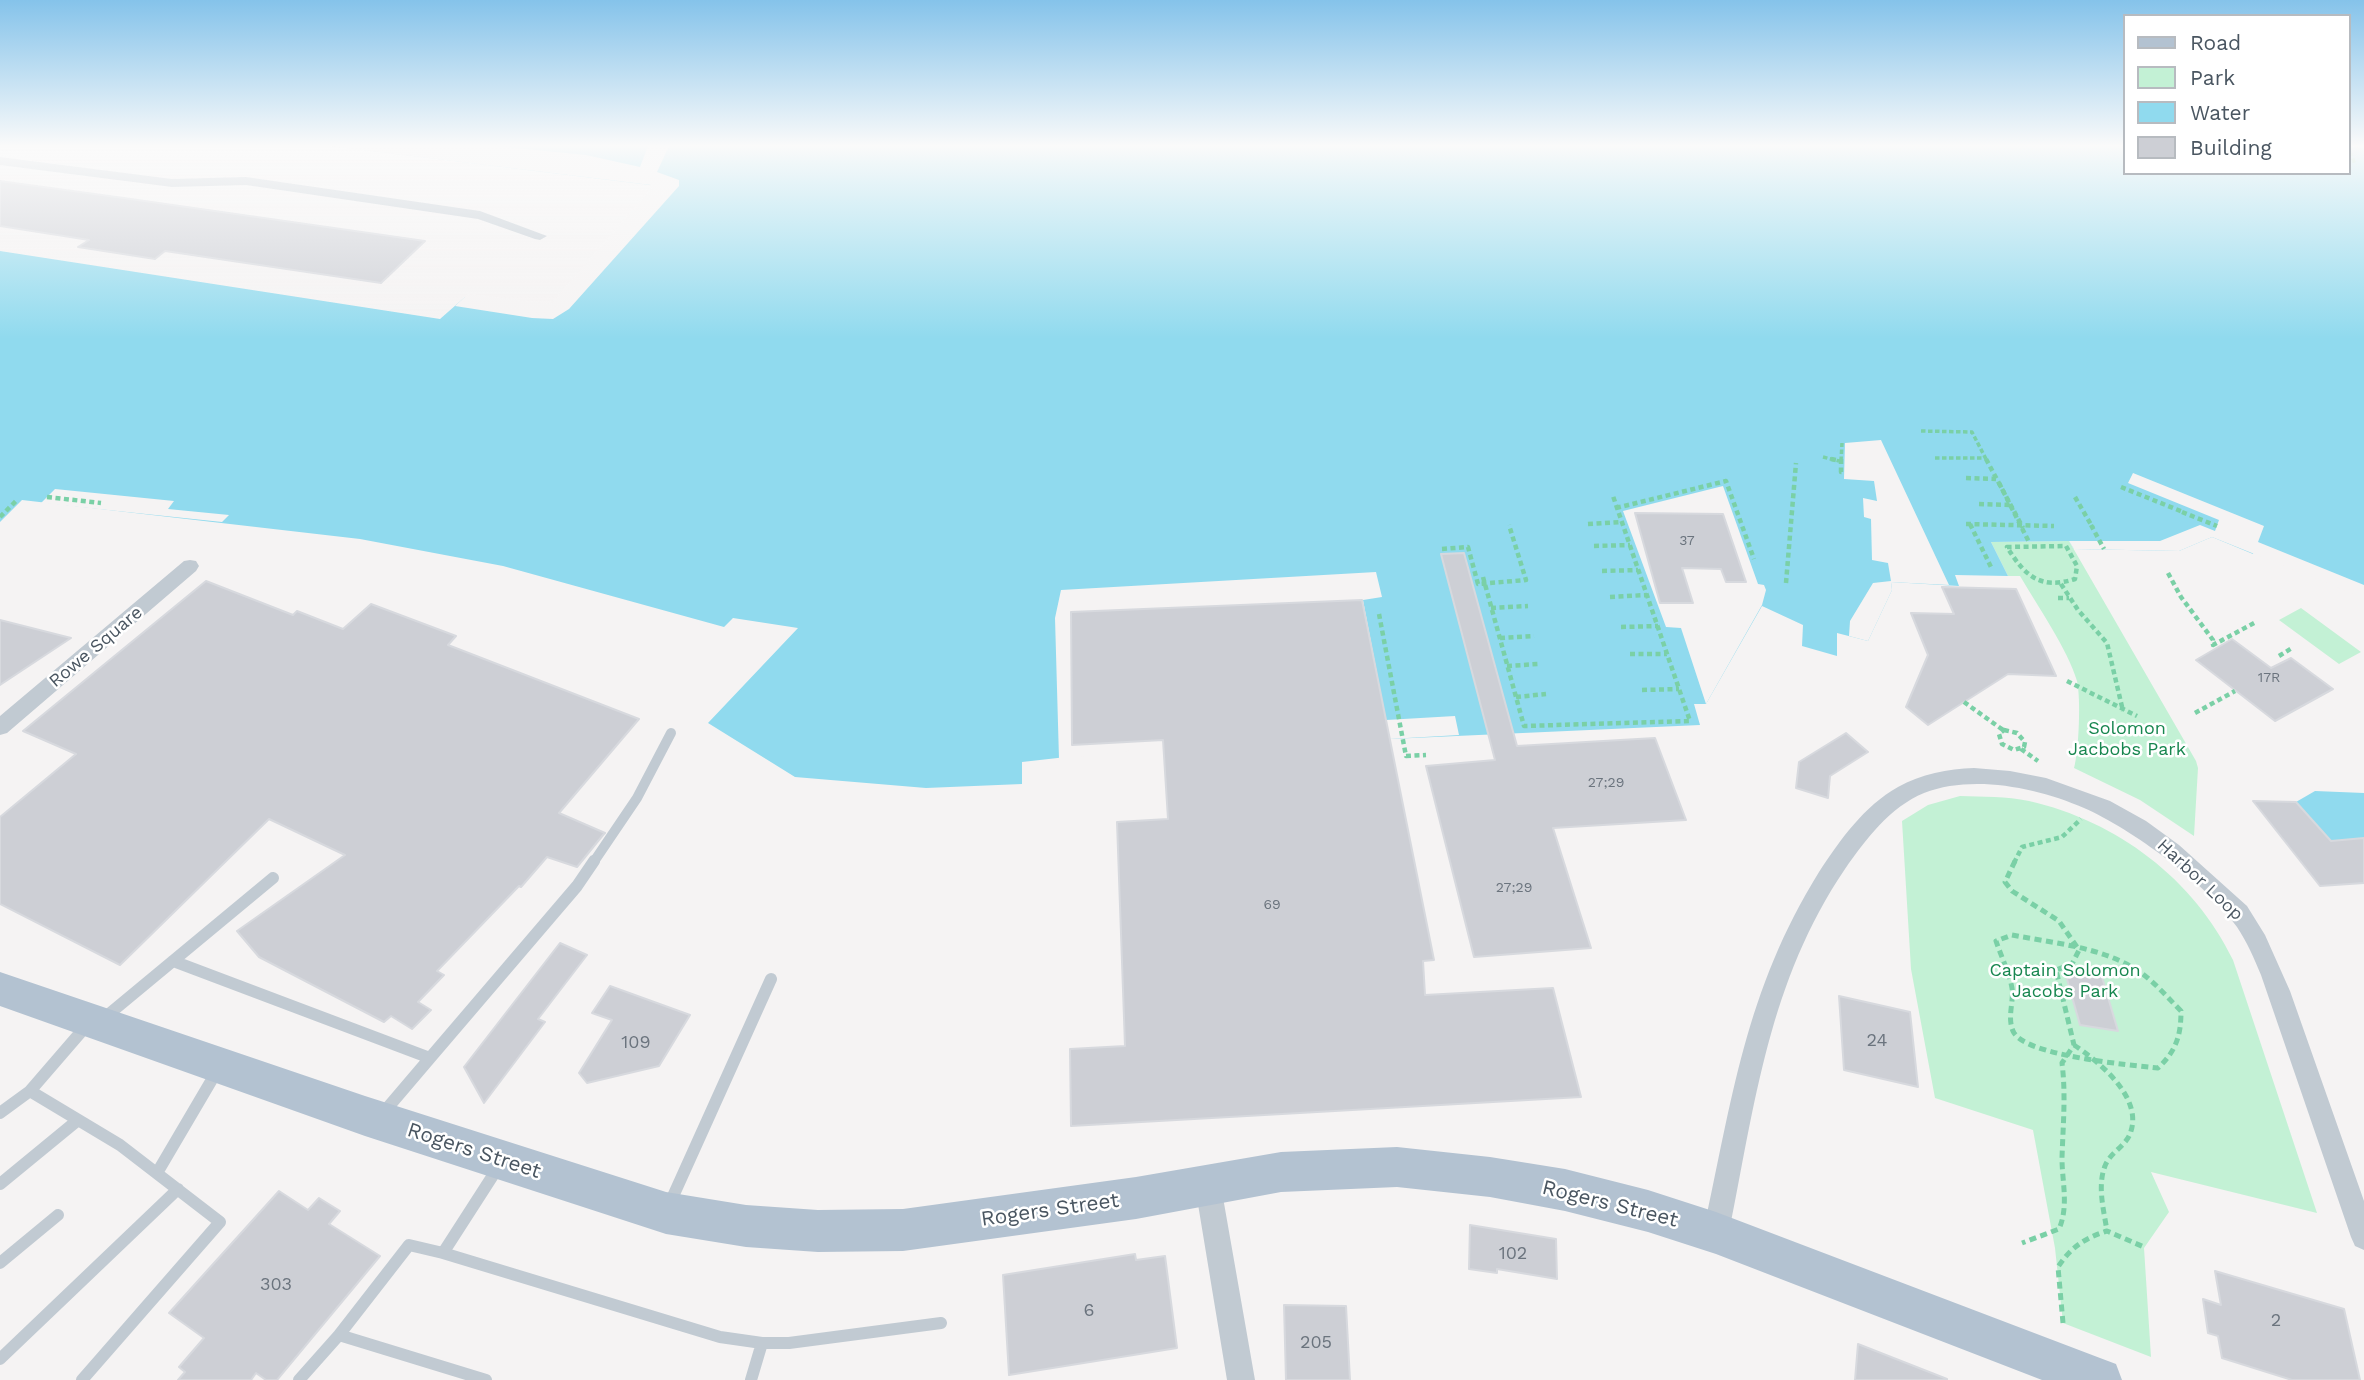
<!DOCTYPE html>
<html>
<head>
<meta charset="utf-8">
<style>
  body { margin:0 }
  #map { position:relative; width:2364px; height:1380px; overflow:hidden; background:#f5f3f3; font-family:"Work Sans",sans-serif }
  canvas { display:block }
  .legend { position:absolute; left:2123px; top:14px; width:228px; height:161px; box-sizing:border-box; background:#fff; border:2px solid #b7bbc0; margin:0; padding:9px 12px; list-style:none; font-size:21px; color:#4a5661 }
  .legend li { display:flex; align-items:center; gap:14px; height:35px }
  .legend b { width:35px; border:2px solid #b7bbc0 }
</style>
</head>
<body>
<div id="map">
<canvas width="2364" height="1380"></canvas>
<ul class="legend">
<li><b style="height:9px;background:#b3c2d1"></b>Road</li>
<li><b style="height:19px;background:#c3f1d5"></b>Park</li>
<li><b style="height:19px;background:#90daee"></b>Water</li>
<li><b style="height:19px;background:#cdcfd5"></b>Building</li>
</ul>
</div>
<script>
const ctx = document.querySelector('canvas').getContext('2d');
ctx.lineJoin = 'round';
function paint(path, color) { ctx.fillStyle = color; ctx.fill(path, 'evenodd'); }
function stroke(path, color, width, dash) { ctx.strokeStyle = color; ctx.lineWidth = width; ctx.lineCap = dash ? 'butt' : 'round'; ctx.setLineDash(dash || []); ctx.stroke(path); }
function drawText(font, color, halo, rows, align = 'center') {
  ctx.font = font + ' "Work Sans",sans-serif'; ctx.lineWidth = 5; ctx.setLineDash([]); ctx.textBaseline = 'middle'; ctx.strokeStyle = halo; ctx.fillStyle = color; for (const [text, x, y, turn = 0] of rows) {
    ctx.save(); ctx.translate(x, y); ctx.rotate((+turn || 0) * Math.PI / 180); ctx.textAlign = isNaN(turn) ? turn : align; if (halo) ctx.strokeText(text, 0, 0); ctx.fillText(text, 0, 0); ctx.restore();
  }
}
paint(new Path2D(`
  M2069,541L2196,761L2198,768L2194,836L2140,800L2074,768C2079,751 2081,698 2077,681C2068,650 2037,605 2020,576H2008L1991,542Z
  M2301,608L2361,652L2339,664L2279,620Z
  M1960,796C1983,797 2006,796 2029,801C2117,821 2194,879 2233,960L2317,1213L2151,1172L2169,1212L2144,1248L2151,1357L2063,1323L2055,1248L2033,1130L1935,1098L1911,969L1902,821L1928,805Z`), '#c3f1d5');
paint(new Path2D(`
  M330,146H2124V173H2348V146L2364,148V594L2254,550L2253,554L2212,537L2179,551L2074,549L2069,541L1991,542L2008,576L1955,575L1959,586L1891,582L1892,590L1868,641L1837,633V656L1802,646L1803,625L1762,606L1706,704H1694L1700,725L1390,739L1386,721L1022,762V784L926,788L795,777L708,723L798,628L733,618L724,627L503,566L360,539L22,500L0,522V251L440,319L465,297L552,308L658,186Z
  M2315,791L2364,793V869L2331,841L2296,802Z`), '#90daee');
paint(new Path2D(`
  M329,146H495L586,155L640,167L648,146H669L657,172L679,180V186L569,309L553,319L532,318L455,306L468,294L551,304L652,188H650L651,185Z
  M1881,440L1949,585L1891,582L1892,590L1868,641L1849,636L1850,621L1873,583L1891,581L1888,563L1872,560L1871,519L1864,517L1863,498L1877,501L1874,481L1844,479L1845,443Z
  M2133,473L2264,526L2258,542L2364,585V598L2212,537L2179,551L2074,549L2069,541H2160L2200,525L2215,531L2219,520L2128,483Z
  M1723,486L1758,584L1764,585L1766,590L1762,605L1706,704L1681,628L1666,627L1623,511Z
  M55,489L174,501L168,509L229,515L222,522L41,503Z
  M1376,572L1382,597L1363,600L1386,720L1455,716L1459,735L1390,739L1386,721L1059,759L1055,618L1061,590Z`), '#f5f3f3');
const building = new Path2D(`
  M0,181L124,198L425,241L381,283L165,251L155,259L78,247L89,240L0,226Z
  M1635,513L1723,514L1746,582H1726L1721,569L1682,568L1693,603H1660Z
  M1464,553L1517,746L1655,738L1686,820L1553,828L1591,948L1474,957L1426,766L1495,760L1441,554Z
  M206,581L293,615L297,611L343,629L371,604L456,636L448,645L639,719L559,813L605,833L603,835L577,867L547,857L521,887L519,886L437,971L444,975L418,1002L431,1010L412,1029L391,1016L384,1022L259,957L237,931L345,855L269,819L120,965L0,904V817L76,754L23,731Z
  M1942,587L2016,589L2056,676L2008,674L1928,725L1906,707L1928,655L1911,613L1954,614Z
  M1362,600L1434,960L1423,961L1425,995L1553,988L1581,1097L1071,1126L1070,1049L1125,1046L1117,822L1168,819L1163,740L1072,745L1071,612Z
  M0,620L71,638L0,685Z
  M2232,639L2271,668L2291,658L2333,689L2275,721L2196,660Z
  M1846,733L1868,752L1830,776L1828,798L1796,788L1799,762Z
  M2253,801L2296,802L2331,841L2364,838V883L2320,886Z
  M560,943L587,955L538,1019L545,1022L484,1103L464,1067Z
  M2065,972L2102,977L2118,1031L2080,1025Z
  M610,986L690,1015L659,1066L587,1083L579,1073L612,1020L592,1013Z
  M1839,996L1910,1012L1918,1087L1844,1070Z
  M279,1191L308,1210L319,1198L340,1211L329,1224L380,1256L277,1380H266L256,1373L251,1380H178L185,1372L179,1367L204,1338L169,1313Z
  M1470,1225L1556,1239L1557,1279L1497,1269V1273L1469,1269Z
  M1135,1254L1136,1260L1165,1256L1177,1348L1009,1375L1003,1275Z
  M2215,1271L2344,1309L2360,1380H2292L2222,1358L2218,1336L2208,1333L2203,1299L2221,1305Z
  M1284,1305L1346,1306L1350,1380H1286Z
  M1858,1344L1947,1379V1380H1855Z`);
paint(building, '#cdcfd5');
stroke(building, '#d7d9de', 2);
stroke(new Path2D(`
  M2350,152L2355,164
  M1921,431L1972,432L1987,461
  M1823,457L1839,461
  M1935,458H1986
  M1841,461L1842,443`), '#7ad0a6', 3.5, [4.5, 2.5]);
stroke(new Path2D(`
  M1831,459L1841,461V459
  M1841,459V472H1844
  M1986,459L2023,528
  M1966,478L1996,479
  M2121,487L2183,512
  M47,497L101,503
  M2075,497L2093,528
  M1979,504L2010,505
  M1616,508L1726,481L1754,559
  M2182,512L2217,526
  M0,517L18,499
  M1588,524L1622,522
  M1966,524L2054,526
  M1970,524L1991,567
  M2091,525L2104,549
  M1594,546L1630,545
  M2066,546L2077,566L2075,579C2040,590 2025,576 2007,547Z
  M1442,549L1468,547L1478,584L1526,580L1509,525
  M1602,571L1638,570
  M2168,573L2181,597L2213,640V645L2256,622
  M1483,577L1524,726L1690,721L1613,496
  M1786,583L1796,463
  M2061,584L2078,610L2107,643L2123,711
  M1610,597L1647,595
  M2058,598H2069
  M1491,608L1528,606
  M1379,614L1406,756L1426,755
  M1621,627L1658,626
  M1500,638L1534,636
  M1630,654H1667
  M2279,656L2292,648
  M1507,666L1538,664
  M2067,681L2137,716
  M1642,690L1679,689
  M1516,697L1546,694
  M1964,702L2003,730
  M2195,713L2235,691
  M2004,730L2017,733L2025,742L2024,747L2014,750L2002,744L1999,734Z
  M2021,749L2038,761
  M2014,863L2022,847L2062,837L2081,819`), '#7ad0a6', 4.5, [5, 3.5]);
stroke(new Path2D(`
  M2015,861L2005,882L2012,891L2059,921L2079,950L2072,964L2056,970L2074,1045L2062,1063C2066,1095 2063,1125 2062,1158C2062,1182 2069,1206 2059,1229L2022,1243
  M2012,935C2053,943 2101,947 2137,970C2154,981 2167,997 2181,1011C2181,1036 2176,1051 2158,1068C2131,1065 2023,1056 2013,1031C2007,1017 2014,1002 2012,988C2009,972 2001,956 1996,941Z
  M2074,1045C2098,1061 2142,1096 2131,1131C2127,1146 2110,1152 2105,1166C2097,1186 2104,1211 2107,1231
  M2063,1323L2058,1267C2071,1247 2085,1238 2107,1231L2144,1247`), '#7ad0a6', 5, [7, 4.5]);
stroke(new Path2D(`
  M593,863L637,798L671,733`), '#c1cad2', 10);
stroke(new Path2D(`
  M173,961L430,1058L384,1112
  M103,1019L273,878
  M430,1058L577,886L594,861
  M30,1091L87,1025
  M0,1113L30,1091L120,1145L220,1222L82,1380
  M499,1166L443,1253L720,1337L762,1343H789L941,1323
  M157,1173L217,1071
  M0,1184L78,1120
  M670,1203L771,979
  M0,1263L58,1215
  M339,1335L409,1245L443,1253
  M0,1359L178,1189
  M299,1380L339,1335L486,1380
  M751,1380L762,1343`), '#c1cad2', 12);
paint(new Path2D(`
  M0,157L172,179L246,177L480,211L547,236L540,240L535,239L478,219L246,185L172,187L0,165Z
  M190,560L196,561L199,566L196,571L7,733L0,735V716L184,561Z
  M1974,768L2010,771L2046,778L2110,801L2146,821L2179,845L2247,906L2265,935L2290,991L2364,1201V1250L2355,1246L2351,1237L2261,975C2254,958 2247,942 2237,927C2208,885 2132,829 2084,808C2038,788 1973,774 1924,793C1890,807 1866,839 1845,869C1769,981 1755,1103 1729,1233L1725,1242L1716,1246L1707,1242L1703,1233C1732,1100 1745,991 1819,872C1840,840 1864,806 1898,787C1921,774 1948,769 1974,768Z
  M1208,1173L1217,1177L1221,1186L1255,1380H1227L1195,1186L1199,1177Z`), '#c1cad2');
paint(new Path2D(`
  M0,972L365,1096L666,1192L746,1205L818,1210L903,1209L1136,1177L1281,1152L1397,1147L1490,1157L1565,1169L1648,1190L1716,1212L2100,1358L2116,1364L2122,1380H2042L1716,1254L1648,1232L1565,1211L1490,1197L1397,1187L1281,1192L1136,1219L903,1251L818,1252L746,1247L666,1234L365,1136L0,1006Z`), '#b3c2d1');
stroke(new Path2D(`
  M1999,483L2029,542`), '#7ad0a6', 4.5, [5, 3.5]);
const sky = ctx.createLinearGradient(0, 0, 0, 339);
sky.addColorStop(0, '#85c3ea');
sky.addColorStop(0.43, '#fafafa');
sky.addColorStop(1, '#fafafa00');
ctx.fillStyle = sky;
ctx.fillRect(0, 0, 2364, 339);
drawText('14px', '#6b747e', null, [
  ["37",1687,541],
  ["17R",2269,678],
  ["27;29",1606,783],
  ["27;29",1514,888],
  ["69",1272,905]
]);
drawText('18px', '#4a5661', '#fff', [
  ["Rowe Square",96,647,-40],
  ["Harbor Loop",2200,880,43]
]);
drawText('18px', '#17864f', '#fff', [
  ["Solomon",2127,729],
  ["Jacbobs Park",2127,750],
  ["Captain Solomon",2065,971],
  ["Jacobs Park",2065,992]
]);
drawText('18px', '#6b747e', null, [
  ["24",1877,1041],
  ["109",636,1043],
  ["102",1513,1254],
  ["303",276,1285],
  ["6",1089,1311],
  ["2",2276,1321],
  ["205",1316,1343]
]);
drawText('21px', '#4a5661', '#fff', [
  ["Rogers Street",474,1151,18],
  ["Rogers Street",1610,1204,14],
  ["Rogers Street",1050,1210,-8]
]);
</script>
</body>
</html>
